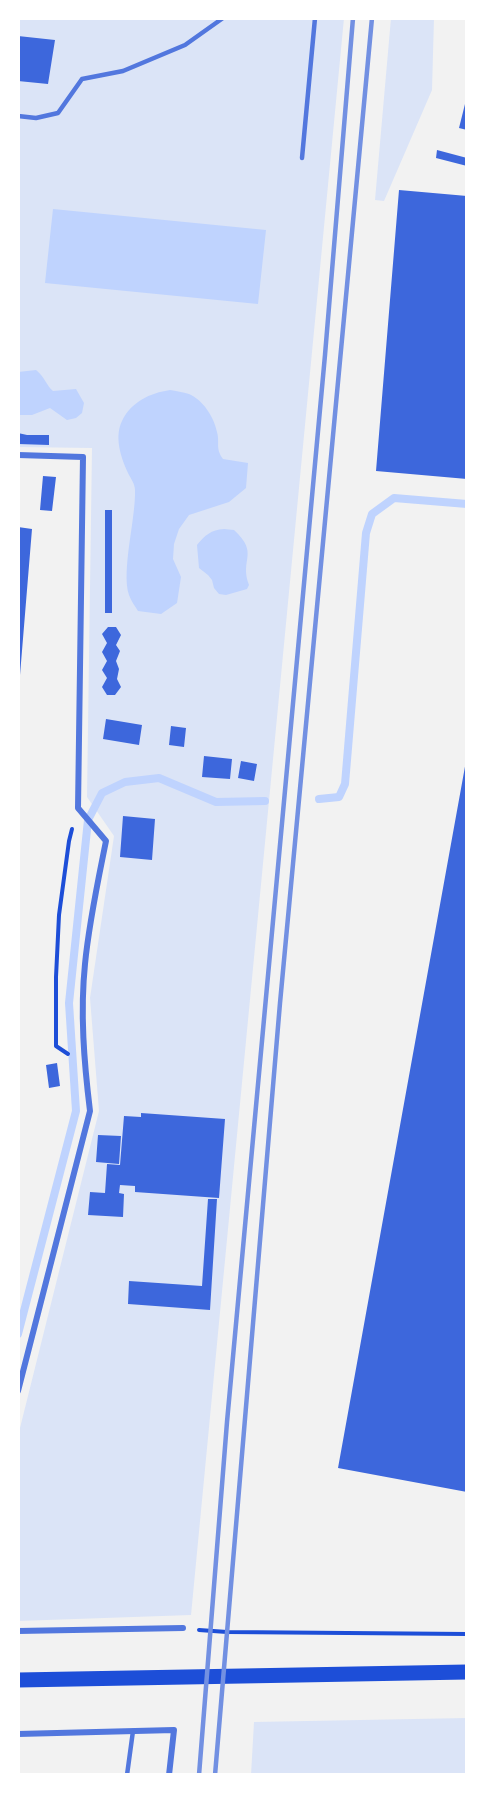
<!DOCTYPE html>
<html>
<head>
<meta charset="utf-8">
<style>
  body { margin:0 }
  #map { position:relative; width:485px; height:1793px; overflow:hidden; background:#f2f2f2; font-family:"Fira Sans Condensed",sans-serif }
  canvas { display:block }
  .frame { position:absolute; inset:0; border:20px solid #fff; pointer-events:none }
</style>
</head>
<body>
<div id="map">
<canvas width="485" height="1793"></canvas>
<div class="frame"></div>
</div>
<script>
const ctx = document.querySelector('canvas').getContext('2d');
ctx.lineJoin = 'round';
function paint(path, color) { ctx.fillStyle = color; ctx.fill(path, 'evenodd'); }
function stroke(path, color, width, dash) { ctx.strokeStyle = color; ctx.lineWidth = width; ctx.lineCap = dash ? 'butt' : 'round'; ctx.setLineDash(dash || []); ctx.stroke(path); }
paint(new Path2D(`
  M18,18H344L191,1615L18,1621V1436L99,1111L90,998L114,836L87,797L92,448L18,447Z
  M391,18H434L432,90L384,201L375,200Z
  M467,1718V1775H251L254,1722Z`), '#dbe4f7');
paint(new Path2D(`
  M53,209L266,230L258,304L45,283Z
  M36,370C45,377 46,385 53,391L76,389L84,403L82,413L76,418L67,420L50,408L32,415H18V372Z
  M170,390C176,391 183,392 189,394C203,400 214,417 217,432C220,443 215,448 223,459L248,463L246,488L229,502L189,515L179,529L174,544L173,559L181,577L177,603L161,614L138,611C135,606 131,601 129,595C121,571 136,518 135,490C135,484 131,479 128,473C121,458 114,437 122,421C131,402 150,393 170,390Z
  M224,529L234,530C260,554 239,559 249,585L247,589L226,595L219,594L214,588L212,580L208,575L199,568L197,545C205,535 211,530 224,529Z`), '#bfd3fe');
stroke(new Path2D(`
  M319,799L339,797L345,784L366,533L372,514L394,498L467,504
  M18,1334L76,1111L69,1003L88,820L102,793L125,782L159,778L216,802L265,801`), '#bfd3fe', 8);
paint(new Path2D(`
  M18,36L55,40L48,84L18,81Z
  M466,100H467V130L459,128Z
  M437,150L467,158V166L436,158Z
  M399,190L467,196V479L376,471Z
  M18,433L27,435H49V445L18,444Z
  M43,476L56,477L52,511L40,510Z
  M105,510H112V613H105Z
  M18,527L32,529L20,675H18Z
  M108,627H116L121,635L116,645L120,651L116,661L119,669L117,679L121,687L115,695H107L102,687L107,678L102,670L107,661L102,652L107,643L102,634Z
  M106,719L142,725L139,745L103,739Z
  M171,726L186,728L184,747L169,745Z
  M204,756L232,759L230,779L202,777Z
  M241,761L257,764L254,781L238,778Z
  M466,761H467V1492L338,1468Z
  M123,816L155,819L152,860L120,857Z
  M57,1063L60,1086L49,1088L46,1065Z
  M141,1113L225,1119L219,1198L135,1192V1186L120,1185L119,1193L124,1194L123,1217L88,1215L90,1192L105,1193L107,1164L120,1165L124,1116L141,1117Z
  M98,1135L121,1136L119,1164L96,1162Z
  M208,1199H217L210,1310L128,1304L129,1281L202,1286Z`), '#3d67dc');
stroke(new Path2D(`
  M68,1054L56,1046V977L59,915L69,841L72,829
  M199,1630L227,1632L467,1634`), '#1d4ed8', 4);
stroke(new Path2D(`
  M18,116L36,118L58,113L82,79L123,71L185,45L223,18
  M302,158L315,18
  M127,1775L133,1731`), '#5277de', 4.5);
stroke(new Path2D(`
  M18,455L83,457L78,808L106,841C98,881 89,922 85,964C80,1013 84,1062 90,1111L18,1391
  M18,1631L183,1628
  M18,1734L174,1730L169,1775`), '#5277de', 6);
stroke(new Path2D(`
  M18,1680L467,1672`), '#1d4ed8', 15);
stroke(new Path2D(`
  M199,1775L227,1422L325,355L353,18
  M215,1775L280,1003L372,18`), '#7290e2', 4.5);
</script>
</body>
</html>
